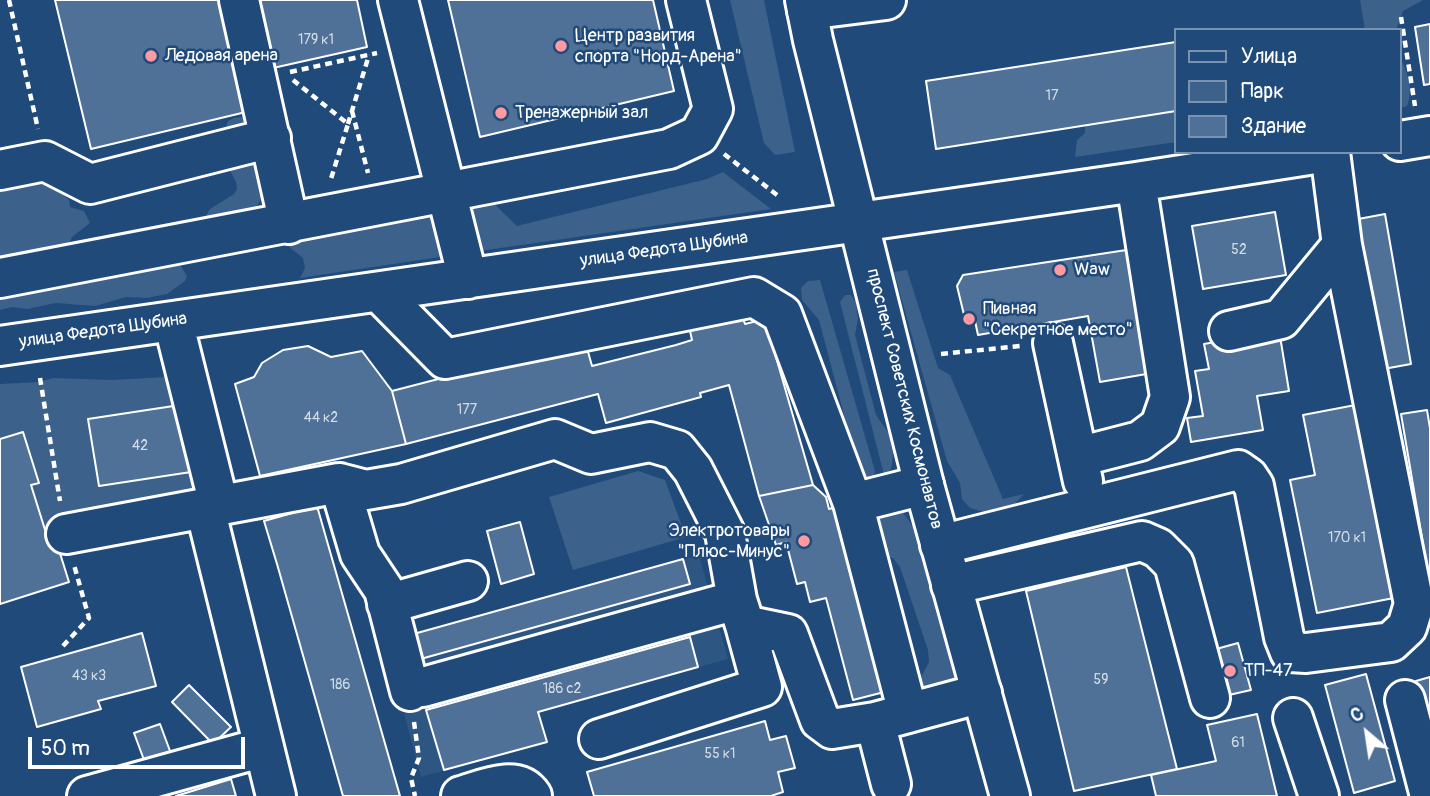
<!DOCTYPE html>
<html>
<head>
<meta charset="utf-8">
<style>
  body { margin:0 }
  #map { position:relative; width:1430px; height:796px; overflow:hidden; background:#1f4a7a; font-family:Pangolin,sans-serif }
  canvas { display:block }
  .legend { position:absolute; left:1174px; top:28px; width:228px; height:126px; box-sizing:border-box; background:#1f4a7a; border:2px solid #7992af; margin:0; padding:9px 12px; list-style:none; font-size:21px; color:#fff }
  .legend li { display:flex; align-items:center; gap:14px; height:35px }
  .legend b { width:35px; border:2px solid #7992af }
  .north { position:absolute; left:1332px; top:698px; width:70px; height:70px; -webkit-text-stroke:5px #1f4a7a; paint-order:stroke; rotate:331deg; font-size:19px; font-weight:700; line-height:28px; text-align:center; color:#fff }
  .north::after { content:''; display:block; margin:auto; width:24px; height:32px; background:#fff; clip-path:polygon(50% 0,100% 100%,50% 72%,0 100%) }
  .scale { position:absolute; left:28px; top:737px; width:217px; height:32px; box-sizing:border-box; border:4px solid #fff; border-top:0; padding-left:9px; font-size:21px; line-height:24px; white-space:nowrap; color:#fff; -webkit-text-stroke:5px #1f4a7a; paint-order:stroke }
</style>
</head>
<body>
<div id="map">
<canvas width="1430" height="796"></canvas>
<ul class="legend">
<li><b style="height:9px;background:#1f4a7a"></b>Улица</li>
<li><b style="height:19px;background:#3c618b"></b>Парк</li>
<li><b style="height:19px;background:#507197"></b>Здание</li>
</ul>
<div class="north">С</div>
<div class="scale">50 m</div>
</div>
<script>
const ctx = document.querySelector('canvas').getContext('2d');
ctx.lineJoin = 'round';
function paint(path, color) { ctx.fillStyle = color; ctx.fill(path, 'evenodd'); }
function stroke(path, color, width, dash) { ctx.strokeStyle = color; ctx.lineWidth = width; ctx.lineCap = dash ? 'butt' : 'round'; ctx.setLineDash(dash || []); ctx.stroke(path); }
function drawText(font, color, halo, rows, align = 'center') {
  ctx.font = font + ' Pangolin,sans-serif'; ctx.lineWidth = 5; ctx.setLineDash([]); ctx.textBaseline = 'middle'; ctx.strokeStyle = halo; ctx.fillStyle = color; for (const [text, x, y, turn = 0] of rows) {
    ctx.save(); ctx.translate(x, y); ctx.rotate((+turn || 0) * Math.PI / 180); ctx.textAlign = isNaN(turn) ? turn : align; if (halo) ctx.strokeText(text, 0, 0); ctx.fillText(text, 0, 0); ctx.restore();
  }
}
paint(new Path2D(`
  M699,555L728,659L539,711L547,742L421,777L385,642Z`), '#2e5683');
paint(new Path2D(`
  M730,0H764L795,152L775,155L764,143Z
  M1360,0H1423L1403,11L1396,30H1365Z
  M1400,56C1407,73 1414,88 1407,106L1400,108Z
  M1176,111V142L1075,157L1077,140L1085,133V125Z
  M249,116L263,196L252,214L177,260L187,276L185,281L167,294L147,298L126,297L95,306L55,303L28,309L12,307L0,310V182L41,174L69,200L70,207L84,211L90,223L72,237L68,245L73,249L204,219L210,209L234,194L237,189L236,182L228,167L226,127L228,121L234,118Z
  M723,172L771,209L480,251L456,204L487,197L517,226L707,179Z
  M431,203L448,243L440,257L300,278L305,268L303,258L288,246L284,231Z
  M907,270L938,368L950,375L1003,499L1024,494L1008,511L991,514L970,508L962,499L960,483L947,461L894,272Z
  M820,280L875,471L873,480L860,484L833,450L844,415L819,320L802,300L801,288L808,281Z
  M845,295H851L856,303L858,319L855,335L876,415L895,442L891,469L884,475L840,302Z
  M166,377L180,379L205,491L44,534L29,486L37,483L0,439V384L39,382L53,378L112,380Z
  M638,471L665,480L686,537L573,570L549,497Z
  M894,508L902,511L914,528L958,684L914,691L929,662L928,650L900,567L893,558L887,557L873,515Z`), '#3c618b');
const building = new Path2D(`
  M55,0H219L246,112L91,149Z
  M260,0H357L367,47L273,68Z
  M448,0H653L674,91L480,137Z
  M1430,24V84L1424,85L1415,27Z
  M1176,42V111L936,149L926,81Z
  M1275,212L1286,275L1203,289L1192,226Z
  M1385,214L1411,364L1378,370L1353,220Z
  M1146,247L1158,372L1100,382L1088,316L978,335L975,321L965,319L957,286L963,275Z
  M742,316L745,324L765,319L813,485L759,496L729,385L700,393L701,397L606,423L598,394L406,444L392,391L585,341L592,366L676,345L692,340L690,331Z
  M1279,330L1289,391L1257,396L1263,430L1191,442L1187,418L1203,416L1195,371L1209,369L1204,344Z
  M308,346L331,357L362,351L392,391L406,444L260,476L235,384L254,377L262,363L283,350Z
  M1366,403L1404,596L1317,613L1290,480L1315,475L1303,415Z
  M180,405L191,472L99,486L88,419Z
  M1427,410L1430,428V585L1401,414Z
  M23,432L39,483L31,485L46,533L53,531L69,582L0,604V439Z
  M813,485L826,497L829,509L833,508L839,528L856,524L900,688L853,700L826,598L810,602L805,582L797,584L786,542L776,545L759,496Z
  M317,506L400,796H343L277,564L264,521Z
  M520,522L534,574L501,584L487,531Z
  M683,559L690,584L417,660L410,635Z
  M1126,567L1177,769L1074,791L1026,591Z
  M142,633L156,686L98,701L101,709L37,727L21,667Z
  M690,637L698,667L538,712L547,742L444,770L426,710Z
  M1238,643L1251,690L1220,697L1209,651Z
  M1366,674L1395,781L1354,793L1325,685Z
  M1430,677V731L1416,681Z
  M189,685L231,727L213,744L172,702Z
  M1257,714L1277,796H1156L1151,775L1216,761L1207,725Z
  M765,721L770,740L786,736L795,768L778,772L783,792L771,796H594L587,772Z
  M160,724L173,759L147,768L134,733Z
  M231,779L236,796H176Z`);
paint(building, '#507197');
stroke(building, '#fff', 2);
const minor = new Path2D(`
  M239,0L289,224
  M398,0L468,279
  M807,10L886,0
  M1400,141L1430,136
  M0,170L45,161L90,184L271,138
  M0,278L669,149L699,135L713,109L686,0
  M379,292L445,359L754,297L782,314L853,503L908,713
  M173,321L219,505
  M1229,331L1281,319L1342,245L1330,152
  M1053,343L1083,481
  M0,346L1136,182L1328,152
  M1078,457L1140,441L1160,426L1170,397L1136,182
  M339,483L360,554L384,590L410,691
  M853,503L924,485
  M205,508L276,796
  M66,534L339,483L366,490L401,484L555,439L591,454L650,442L677,450L693,470L725,533L737,600L745,625L788,634L820,720L832,729L875,722L982,693
  M940,545L1238,470L1248,477L1254,486L1284,637L1290,652L1306,653L1391,642L1407,627L1414,604L1342,245
  M951,585L1142,541L1158,548L1174,564L1210,698
  M387,604L468,581
  M423,687L737,600
  M1405,700L1430,796
  M1293,718L1319,796
  M875,722L891,784
  M599,739L762,687L745,625
  M87,796L264,747
  M461,796C482,790 517,773 532,796`);
const major = new Path2D(`
  M805,0L813,40L924,485L1010,796`);
stroke(minor, '#fff', 44);
stroke(major, '#fff', 44);
stroke(new Path2D(`
  M9,0L38,129
  M1401,17L1415,106
  M290,72L377,53
  M293,80L348,124L330,182
  M352,111L368,173
  M348,124L369,55
  M724,154L781,198
  M941,354L1020,346
  M40,378L60,501
  M63,646L89,618L74,565
  M414,722L419,758L411,778L415,796`), '#fff', 4.5, [7, 5]);
stroke(minor, '#1f4a7a', 38);
stroke(major, '#1f4a7a', 38);
for (const [x, y, r, color] of [
  [561,46,7,"#ff9aa2"],
  [151,56,7,"#ff9aa2"],
  [501,113,7,"#ff9aa2"],
  [1060,270,7,"#ff9aa2"],
  [969,319,7,"#ff9aa2"],
  [804,541,7,"#ff9aa2"],
  [1230,671,7,"#ff9aa2"]
]) { const dot = new Path2D(); dot.arc(x, y, r, 0, 2 * Math.PI); ctx.fillStyle = color; ctx.fill(dot); stroke(dot, '#1f4a7a', 2.5); }
drawText('14px', '#d3dce5', null, [
  ["179 к1",316,40],
  ["17",1052,96],
  ["52",1239,250],
  ["177",467,410],
  ["44 к2",321,418],
  ["42",140,446],
  ["170 к1",1347,538],
  ["43 к3",89,676],
  ["59",1101,680],
  ["186",340,685],
  ["186 с2",562,689],
  ["61",1238,743],
  ["55 к1",720,754]
]);
drawText('18px', '#fff', '#1f4a7a', [
  ["Центр развития",575,36],
  ["спорта \"Норд-Арена\"",575,57],
  ["Ледовая арена",165,56],
  ["Тренажерный зал",515,113],
  ["Waw",1074,270],
  ["Пивная",983,309],
  ["\"Секретное место\"",983,330],
  ["Электротовары",790,531,"right"],
  ["\"Плюс-Минус\"",790,552,"right"],
  ["ТП-47",1244,671]
], 'left');
drawText('18px', '#fff', '#1f4a7a', [
  ["улица Федота Шубина",664,250,-8],
  ["улица Федота Шубина",103,331,-8],
  ["проспект Советских Космонавтов",904,399,76]
]);
</script>
</body>
</html>
